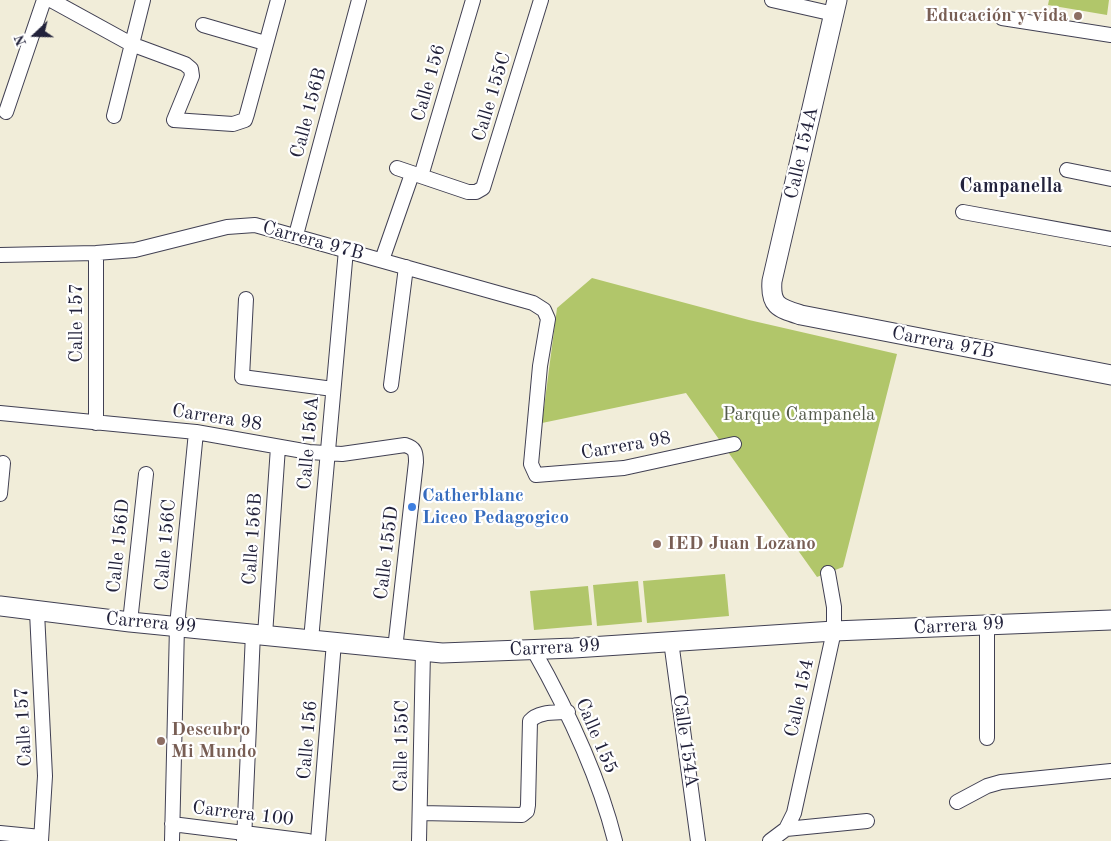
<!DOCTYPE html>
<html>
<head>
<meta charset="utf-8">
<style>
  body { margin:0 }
  #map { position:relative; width:1111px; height:841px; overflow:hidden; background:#f1edd9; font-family:"Old Standard TT",serif }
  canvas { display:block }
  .north { position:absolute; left:10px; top:10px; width:50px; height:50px; -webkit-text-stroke:4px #fff; paint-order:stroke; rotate:249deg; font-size:14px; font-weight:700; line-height:20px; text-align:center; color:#22223b }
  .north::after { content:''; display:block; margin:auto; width:18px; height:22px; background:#22223b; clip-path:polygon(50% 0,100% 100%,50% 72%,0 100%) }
</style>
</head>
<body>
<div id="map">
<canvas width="1111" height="841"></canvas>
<div class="north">N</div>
</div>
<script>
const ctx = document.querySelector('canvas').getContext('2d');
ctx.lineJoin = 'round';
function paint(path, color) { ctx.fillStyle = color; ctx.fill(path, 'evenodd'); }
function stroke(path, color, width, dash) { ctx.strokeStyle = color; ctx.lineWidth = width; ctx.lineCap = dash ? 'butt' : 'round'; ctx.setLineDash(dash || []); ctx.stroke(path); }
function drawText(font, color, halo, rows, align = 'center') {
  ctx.font = font + ' "Old Standard TT",serif'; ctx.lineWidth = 4.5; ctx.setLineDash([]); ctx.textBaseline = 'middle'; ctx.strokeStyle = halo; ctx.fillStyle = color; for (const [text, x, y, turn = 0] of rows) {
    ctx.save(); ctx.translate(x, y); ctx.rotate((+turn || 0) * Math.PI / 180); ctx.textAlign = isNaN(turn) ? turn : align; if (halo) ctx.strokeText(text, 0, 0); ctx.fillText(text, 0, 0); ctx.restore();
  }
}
paint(new Path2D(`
  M1049,0H1109L1107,15L1048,5Z
  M592,278L749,320L897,354L843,567L817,577L686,393L542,423L557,308Z
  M725,574L729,616L647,623L643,581Z
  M638,581L642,622L597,626L593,585Z
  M588,586L592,625L534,630L530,591Z`), '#b1c66a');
const street = new Path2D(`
  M51,0L131,44L185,64L191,69L192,76L174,120L233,124L245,120L247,114L278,0
  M772,0L834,14
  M1002,18L1111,35
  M203,25L265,43
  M6,112L44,0
  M114,116L143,0
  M397,168L468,192H476L483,188L541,0
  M1067,170L1111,179
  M421,176L473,0
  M963,212L1111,239
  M296,235L359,0
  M0,255L96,253L135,250L227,227L255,225L533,303L544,310L548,319L540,366L531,464L536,475L624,468L734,444
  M382,260L412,174
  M246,299L242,377L333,389
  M391,385L406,267
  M0,413L196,432L309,452L342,454L405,445C415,448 416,452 416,462L395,649
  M96,423V253
  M0,494L3,463
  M37,612L45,776L41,841
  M130,622L146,474
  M265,635L278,447
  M311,640L346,250
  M671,641L698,841
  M533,649C567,709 598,773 615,841
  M987,738V624
  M957,802L987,786L1001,782L1111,771
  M420,813L522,815L527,811L528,805L530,721C539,711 555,713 568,712
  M172,824L308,841
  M786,829L794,813L834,631V607L828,573
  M0,833L41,837
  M172,841L177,626L196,432
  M244,841L253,633
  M318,841L334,642
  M419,841L423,651
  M770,841L786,829L867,821`);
const secondary = new Path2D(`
  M837,0L772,281C770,306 779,308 801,315L1111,375
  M0,606L130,622L442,653L574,648L834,631L1111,620`);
stroke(street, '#414053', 16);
stroke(secondary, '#414053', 21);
stroke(street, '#fff', 14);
stroke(secondary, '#fff', 19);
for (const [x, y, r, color] of [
  [1078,16,5,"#8d6e63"],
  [412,507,5,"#3f7fe0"],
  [657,544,5,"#8d6e63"],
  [161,741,5,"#8d6e63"]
]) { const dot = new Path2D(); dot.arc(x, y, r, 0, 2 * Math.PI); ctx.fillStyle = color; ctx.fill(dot); stroke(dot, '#fff', 2); }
drawText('bold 19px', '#785e54', '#fff', [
  ["Educación y vida",1068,16,"right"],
  ["IED Juan Lozano",667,544],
  ["Descubro",171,730],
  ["Mi Mundo",171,752]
], 'left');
drawText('19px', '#22223b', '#fff', [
  ["Calle 156",429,83,-74],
  ["Calle 155C",492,97,-73],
  ["Calle 156B",309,113,-75],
  ["Calle 154A",802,153,-77],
  ["Carrera 97B",313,241,15],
  ["Calle 157",77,323,-90],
  ["Carrera 97B",943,343,11],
  ["Carrera 98",217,418,9],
  ["Calle 156A",309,443,-85],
  ["Carrera 98",626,446,-10],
  ["Calle 156B",253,539,-86],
  ["Calle 156C",166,545,-85],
  ["Calle 156D",119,546,-84],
  ["Calle 155D",387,553,-83],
  ["Carrera 99",151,623,5],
  ["Carrera 99",959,626,-3],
  ["Carrera 99",555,648,-3],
  ["Calle 154",800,698,-78],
  ["Calle 157",24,727,-93],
  ["Calle 155",596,736,67],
  ["Calle 156",308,740,-85],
  ["Calle 154A",685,741,82],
  ["Calle 155C",402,746,-89],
  ["Carrera 100",243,814,7]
]);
drawText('19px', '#545b4b', '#fff', [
  ["Parque Campanela",799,415]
]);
drawText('bold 19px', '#366cbe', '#fff', [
  ["Catherblanc",422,496],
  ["Liceo Pedagogico",422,518]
], 'left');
drawText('bold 20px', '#22223b', '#fff', [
  ["Campanella",1011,187]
]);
</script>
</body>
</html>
